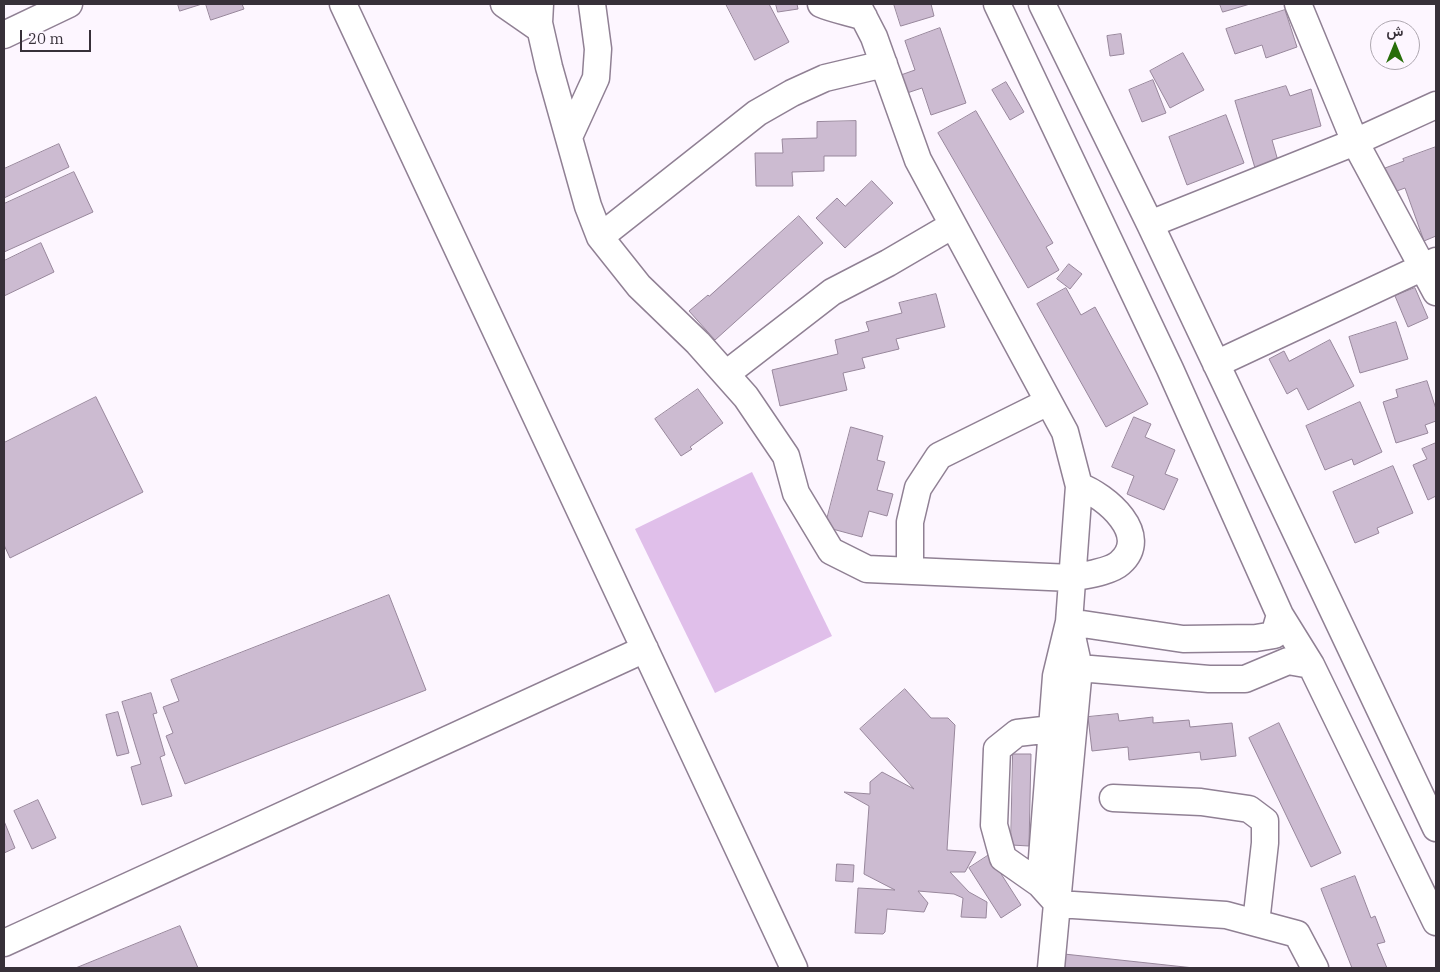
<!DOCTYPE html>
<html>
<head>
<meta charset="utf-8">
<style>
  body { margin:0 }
  #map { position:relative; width:1440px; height:972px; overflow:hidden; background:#fdf6ff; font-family:"IBM Plex Serif",Vazirmatn,serif }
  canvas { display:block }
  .frame { position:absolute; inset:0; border:5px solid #373039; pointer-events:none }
  .north { position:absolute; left:1370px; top:20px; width:50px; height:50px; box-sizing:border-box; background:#fdf6ff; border:1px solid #aea7b0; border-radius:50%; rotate:0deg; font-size:14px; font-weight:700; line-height:20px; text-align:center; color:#373039 }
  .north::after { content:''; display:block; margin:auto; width:18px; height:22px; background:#286e0a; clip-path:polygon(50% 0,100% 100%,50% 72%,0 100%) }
  .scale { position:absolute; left:20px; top:30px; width:71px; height:22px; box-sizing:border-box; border:2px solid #373039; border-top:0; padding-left:6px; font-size:15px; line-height:18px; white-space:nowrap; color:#373039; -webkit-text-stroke:4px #fdf6ff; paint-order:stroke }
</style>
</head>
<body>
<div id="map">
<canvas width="1440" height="972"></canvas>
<div class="frame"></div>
<div class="north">ش</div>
<div class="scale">20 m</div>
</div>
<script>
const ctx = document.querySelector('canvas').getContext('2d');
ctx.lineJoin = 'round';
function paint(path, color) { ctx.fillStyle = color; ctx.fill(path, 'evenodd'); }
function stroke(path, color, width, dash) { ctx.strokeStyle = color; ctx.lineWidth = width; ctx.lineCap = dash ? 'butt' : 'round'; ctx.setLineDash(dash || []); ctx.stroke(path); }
paint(new Path2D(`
  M752,472L832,636L715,693L635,529Z`), '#e0bfea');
const building = new Path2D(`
  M178,4H202L180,11Z
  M206,4H242L244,9L211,20Z
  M726,4H769L789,42L755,60Z
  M776,4H797L798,9L778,12Z
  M894,4H931L934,16L901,26Z
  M1220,4H1250L1223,12Z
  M1285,10L1297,47L1266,58L1262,45L1235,54L1226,29Z
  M940,28L966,103L931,115L922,88L904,94L898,76L915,70L905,41Z
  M1121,34L1124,54L1110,56L1107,36Z
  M1183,53L1204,90L1170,108L1150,71Z
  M1153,80L1166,113L1142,122L1129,90Z
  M1006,82L1024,112L1010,120L992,90Z
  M1286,86L1290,96L1311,89L1321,126L1272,140L1278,161L1255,168L1235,101Z
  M976,111L1053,243L1046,247L1059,270L1028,288L938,133Z
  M1226,115L1244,163L1187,185L1169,137Z
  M856,121V156H824V171L792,172L793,186H756L755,153H783L782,139L817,138V122Z
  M59,144L69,167L4,198V169Z
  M1436,147V236L1424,241L1405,188L1394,192L1385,168L1404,161L1403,159Z
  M74,172L93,212L4,252V204Z
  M872,181L893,203L845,248L816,218L837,198L845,206Z
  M799,216L823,243L715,340L689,311L708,295L709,296Z
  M41,243L54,272L4,296V261Z
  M1069,264L1082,274L1070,289L1057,279Z
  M1066,288L1081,315L1095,307L1148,404L1106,427L1037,304Z
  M1415,288L1428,318L1408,327L1395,296Z
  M936,294L945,327L896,339L899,349L862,358L865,368L843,373L847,390L780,406L772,370L838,354L835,340L869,331L866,322L902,313L899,303Z
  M1396,322L1408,359L1360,373L1349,337Z
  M1330,340L1354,386L1308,410L1297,388L1287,394L1269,359L1284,351L1289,361Z
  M1427,381L1436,409V421L1425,425L1428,433L1396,443L1383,402L1398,397L1396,390Z
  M698,389L723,423L690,447L692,449L681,456L655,419Z
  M96,397L143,492L10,558L4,545V443Z
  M1360,402L1382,452L1354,465L1352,459L1325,470L1306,426Z
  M1134,417L1151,424L1145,437L1175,450L1165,474L1178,479L1164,510L1127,494L1134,476L1112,467Z
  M851,427L883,436L877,460L885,462L877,490L893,494L887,516L869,511L862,537L825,527Z
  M1436,443V496L1428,500L1413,465L1427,459L1422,449Z
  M1393,466L1413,513L1377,528L1379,533L1355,543L1333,492Z
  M389,595L426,690L185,784L166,736L173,733L163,707L179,701L171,680Z
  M905,689L931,718H948L955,725L947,850L976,852L965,872H950L969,892L987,902L986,918L961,917L963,898L954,894L918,891L928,903L924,912L887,909L885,932L883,934L855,933L858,888L895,890L864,874L869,806L844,792L870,794V782L882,772L914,789L860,729Z
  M151,693L157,713L153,714L165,755L160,757L172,796L142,805L131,767L141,764L122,702Z
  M118,712L129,753L117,756L106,715Z
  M1118,714L1119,721L1153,717V723L1189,720L1190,727L1232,723L1236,756L1201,760L1200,752L1129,760L1128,747L1092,751L1088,717Z
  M1279,723L1341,853L1311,867L1249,738Z
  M1013,754H1031L1029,846L1011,845Z
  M38,800L56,838L32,849L14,811Z
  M4,821L15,848L4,853Z
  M989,855L1021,905L1001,918L969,868Z
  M837,864L854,865L853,882L836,881Z
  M1355,876L1371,918L1375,916L1385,942L1377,944L1387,968H1352L1321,889Z
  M180,926L198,968H76Z
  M1064,954L1194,968H1063Z`);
paint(building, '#ccbbd1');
stroke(building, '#98879c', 1);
const minor = new Path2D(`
  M343,4L794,968
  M504,4L540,29
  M540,4L539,23L549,67L588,206L600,237L639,286L698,343L746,397L786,456L796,493L831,551L867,569L1072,578C1085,575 1110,572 1120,563C1152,535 1106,496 1079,486
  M821,4C835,10 850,12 864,17
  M857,4L874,37L918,160L1065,432L1079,486L1069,622L1056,676L1040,884L1058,904L1226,915L1297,934L1315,968
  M997,4L1170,369L1280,615L1311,665L1436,922
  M1042,4L1150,224L1436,828
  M1298,4L1355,142L1436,292
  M4,35L69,4
  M569,137L596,78L598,49L592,4
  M1150,224L1355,142L1436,105
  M600,237L757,113L792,93L825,78L884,64
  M1216,364L1436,261
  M726,374L832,292L888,263L953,225
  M910,571V522L918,488L939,456L1048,402
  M1069,622L1183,639L1256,638L1274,635L1280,615
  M1079,668L1209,679H1245L1288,661L1311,665
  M1113,798L1201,802L1249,809L1265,821V843L1256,923
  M1040,884L1003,858L994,825L997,749L1017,733L1052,729
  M4,943L645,649
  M1051,968L1079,668L1070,627`);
stroke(minor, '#908094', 29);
stroke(minor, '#fff', 26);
</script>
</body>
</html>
